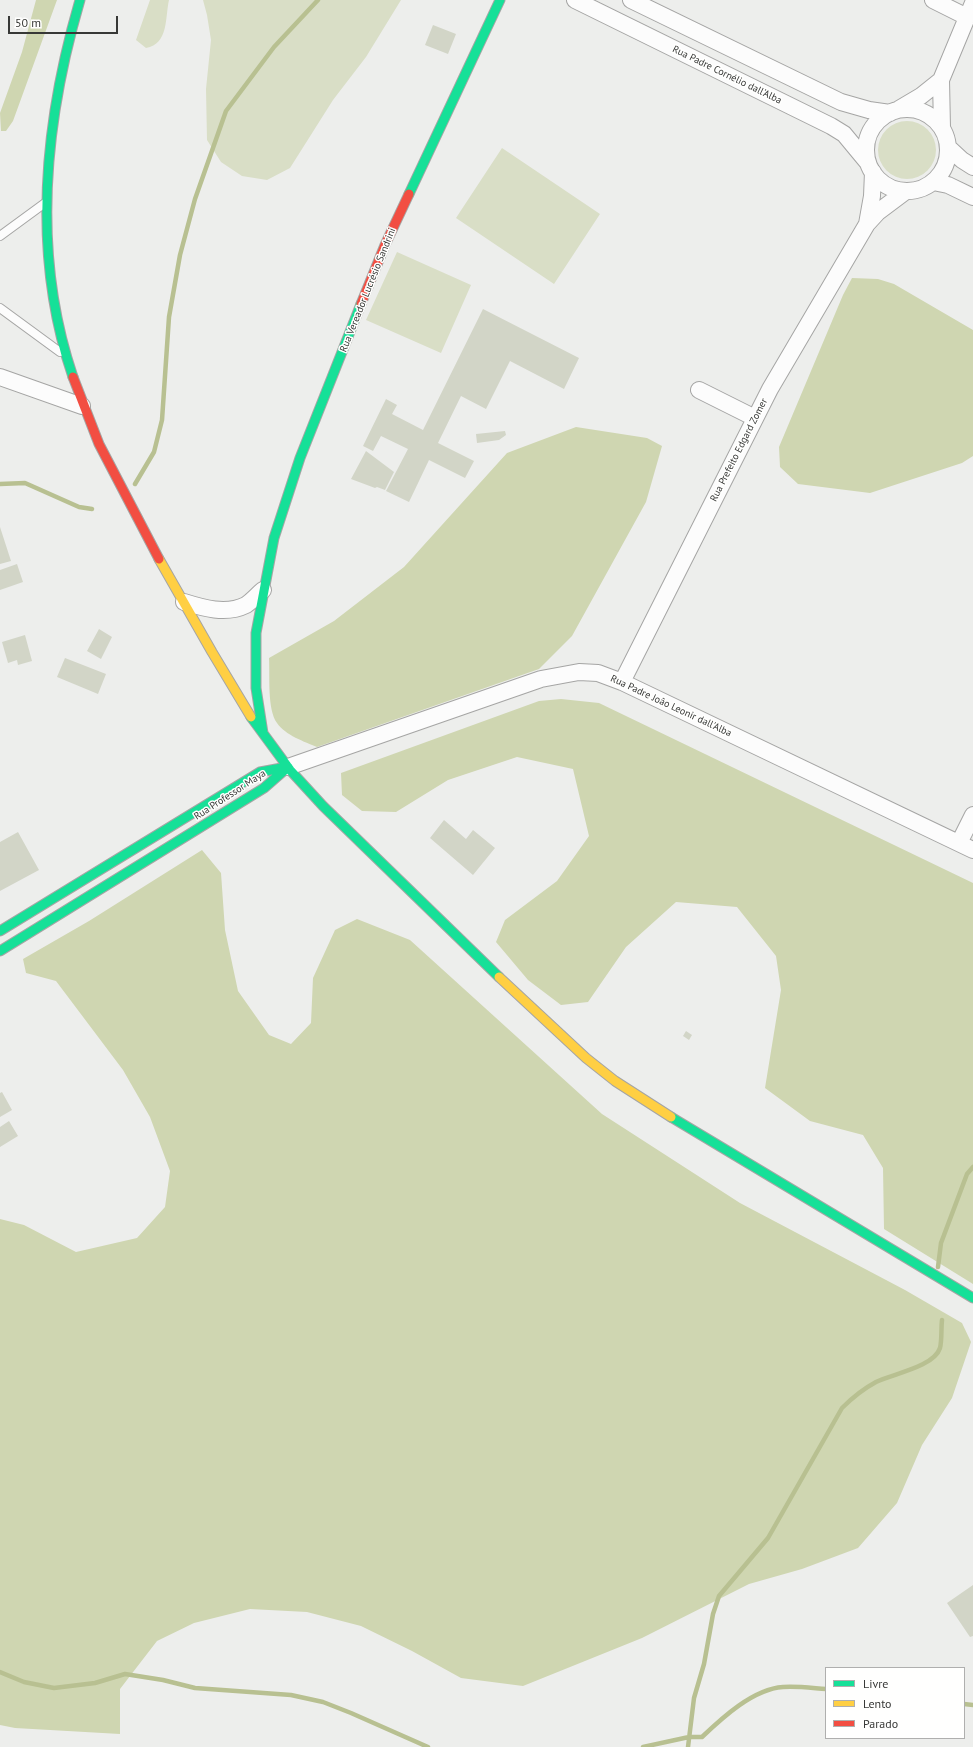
<!DOCTYPE html>
<html>
<head>
<meta charset="utf-8">
<style>
  body { margin:0 }
  #map { position:relative; width:973px; height:1747px; overflow:hidden; background:#edeeec; font-family:"PT Sans",sans-serif }
  canvas { display:block }
  .legend { position:absolute; left:825px; top:1667px; width:140px; height:72px; box-sizing:border-box; background:#fffffe; border:1px solid #afafae; margin:0; padding:5px 7px; list-style:none; font-size:12px; color:#373836 }
  .legend li { display:flex; align-items:center; gap:8px; height:20px }
  .legend b { width:20px; border:1px solid #afafae }
  .scale { position:absolute; left:8px; top:16px; width:110px; height:18px; box-sizing:border-box; border:2px solid #373836; border-top:0; padding-left:5px; font-size:12px; line-height:14px; white-space:nowrap; color:#373836; -webkit-text-stroke:3px #fffffe; paint-order:stroke }
</style>
</head>
<body>
<div id="map">
<canvas width="973" height="1747"></canvas>
<ul class="legend">
<li><b style="height:5px;background:#16e098"></b>Livre</li>
<li><b style="height:5px;background:#ffcf43"></b>Lento</li>
<li><b style="height:5px;background:#f24e42"></b>Parado</li>
</ul>
<div class="scale">50 m</div>
</div>
<script>
const ctx = document.querySelector('canvas').getContext('2d');
ctx.lineJoin = 'round';
function paint(path, color) { ctx.fillStyle = color; ctx.fill(path, 'evenodd'); }
function stroke(path, color, width, dash) { ctx.strokeStyle = color; ctx.lineWidth = width; ctx.lineCap = dash ? 'butt' : 'round'; ctx.setLineDash(dash || []); ctx.stroke(path); }
function drawText(font, color, halo, rows, align = 'center') {
  ctx.font = font + ' "PT Sans",sans-serif'; ctx.lineWidth = 3; ctx.setLineDash([]); ctx.textBaseline = 'middle'; ctx.strokeStyle = halo; ctx.fillStyle = color; for (const [text, x, y, turn = 0] of rows) {
    ctx.save(); ctx.translate(x, y); ctx.rotate((+turn || 0) * Math.PI / 180); ctx.textAlign = isNaN(turn) ? turn : align; if (halo) ctx.strokeText(text, 0, 0); ctx.fillText(text, 0, 0); ctx.restore();
  }
}
paint(new Path2D(`
  M150,0H169C165,17 169,44 146,48L136,40Z
  M203,0H401L366,57L333,100L290,168L267,180L242,176L221,162L207,140L206,89L211,40L207,15Z
  M878 150a29 29 0 1 1 58 0a29 29 0 1 1-58 0Z
  M502,148L600,214L554,284L456,218Z
  M397,252L471,285L441,353L366,320Z`), '#d9dec6');
paint(new Path2D(`
  M36,0H57L13,121L6,131H1L0,113L22,52Z
  M852,278L878,279L894,284L973,330V456L962,463L870,493L798,484L780,467L779,447L843,295Z
  M576,427L647,438L662,446L646,502L572,636L539,669L317,747C305,742 285,735 277,723C267,709 270,676 269,658L334,621L404,567L507,453Z
  M561,699L599,703L973,883V1284L884,1229L883,1168L863,1135L810,1121L765,1088L781,990L776,956L737,907L676,902L626,947L588,1002L561,1005L528,980L496,942L505,920L557,881L589,836L573,769L517,757L448,780L396,812L362,811L342,795L341,773L539,701Z
  M202,850L221,873L225,930L238,991L269,1035L291,1044L311,1023L313,978L335,930L357,919L410,940L602,1114L740,1203L905,1290L962,1323L971,1342L952,1398L922,1445L897,1503L858,1548L802,1569L749,1584L642,1638L523,1686L461,1678L412,1651L361,1626L307,1612L250,1609L194,1623L157,1641L120,1689V1734L15,1728L0,1725V1219L24,1225L76,1252L137,1238L165,1207L170,1171L150,1117L123,1070L56,981L26,973L23,959L89,921Z`), '#cfd6b1');
stroke(new Path2D(`
  M0,484L25,483L79,507L92,509
  M135,484L154,452L162,420L169,317L180,255L195,199L226,111L274,47L318,0
  M938,1267L941,1243L967,1174L973,1167
  M0,1672L24,1682L54,1688L95,1683L125,1674L163,1680L195,1688L291,1695L323,1702L351,1713L428,1747
  M964,1704L973,1705
  M643,1747L689,1737H702C722,1718 753,1689 783,1687C797,1686 812,1688 826,1689
  M688,1747L694,1698L704,1664L713,1614L719,1596L768,1538L842,1408C852,1398 863,1389 876,1382C892,1374 934,1367 940,1348C942,1340 941,1329 942,1320`), '#b8c091', 4.5);
paint(new Path2D(`
  M433,25L456,34L448,54L425,45Z
  M483,309L579,358L564,389L510,361L486,409L461,396L438,443L474,461L465,478L429,460L409,502L386,491L408,449L381,436L373,451L363,446L386,399L397,405L392,414L423,430Z
  M505,431L506,435L499,440L477,443L476,434Z
  M366,451L394,472L385,490L377,487L375,488L351,479Z
  M0,527L11,561L0,564Z
  M17,564L23,582L0,590V570Z
  M99,629L112,637L101,659L87,651Z
  M25,635L32,661L18,665L17,660L8,663L2,642Z
  M65,658L106,674L98,694L57,677Z
  M444,820L466,839L473,830L495,848L473,875L430,838Z
  M18,832L39,870L0,891V842Z
  M686,1031L692,1035L689,1040L683,1036Z
  M2,1092L12,1110L0,1117V1093Z
  M9,1121L18,1136L0,1147V1127Z
  M973,1585V1636L970,1637L947,1603Z`), '#d2d5c7');
const lane = new Path2D(`
  M0,236L45,203
  M0,308L60,352`);
const street = new Path2D(`
  M575,0L831,126L844,134L868,163
  M631,0L841,102L869,110L890,113
  M933,0L967,17
  M899,109L921,96L941,80
  M866 150a41 41 0 1 1 82 0a41 41 0 1 1-82 0Z
  M942,128L941,80L973,3
  M948,147L962,160L973,167
  M933,182L948,185L973,197
  M867,224L872,196L873,172
  M0,377L82,406
  M699,390L755,418
  M184,602C203,608 226,615 246,605C252,601 257,595 263,590
  M622,682L770,389L867,224L878,212L906,191
  M288,767L541,679L579,672L598,673L622,682L973,850
  M959,843L973,815`);
const fast = new Path2D(`
  M409,194L500,0
  M73,377C31,254 44,123 80,0
  M251,717L290,770L323,806L499,977
  M263,733L256,688V633L274,538L300,458L361,304
  M0,931L260,772L287,767
  M0,951L264,788L288,767
  M671,1117L973,1298`);
const slow = new Path2D(`
  M159,559L212,652L251,717
  M499,977L586,1058L615,1081L671,1117`);
const jam = new Path2D(`
  M361,304L385,245L409,194
  M73,377L99,444L159,559`);
stroke(lane, '#a5a5a4', 10);
stroke(street, '#a5a5a4', 18);
stroke(fast, '#a5a5a4', 11);
stroke(slow, '#a5a5a4', 11);
stroke(jam, '#a5a5a4', 11);
stroke(lane, '#fcfcfc', 8);
stroke(street, '#fcfcfc', 16);
stroke(fast, '#16e098', 9);
stroke(slow, '#ffcf43', 9);
stroke(jam, '#f24e42', 9);
drawText('10px', '#373836', '#fffffe', [
  ["Rua Padre Cornélio dall'Alba",727,75,26],
  ["Rua Vereador Lucrésio Sandrini",368,290,-68],
  ["Rua Prefeito Edgard Zomer",739,450,-63],
  ["Rua Padre João Leonir dall'Alba",671,706,25],
  ["Rua Professor Maya",230,795,-33]
]);
</script>
</body>
</html>
